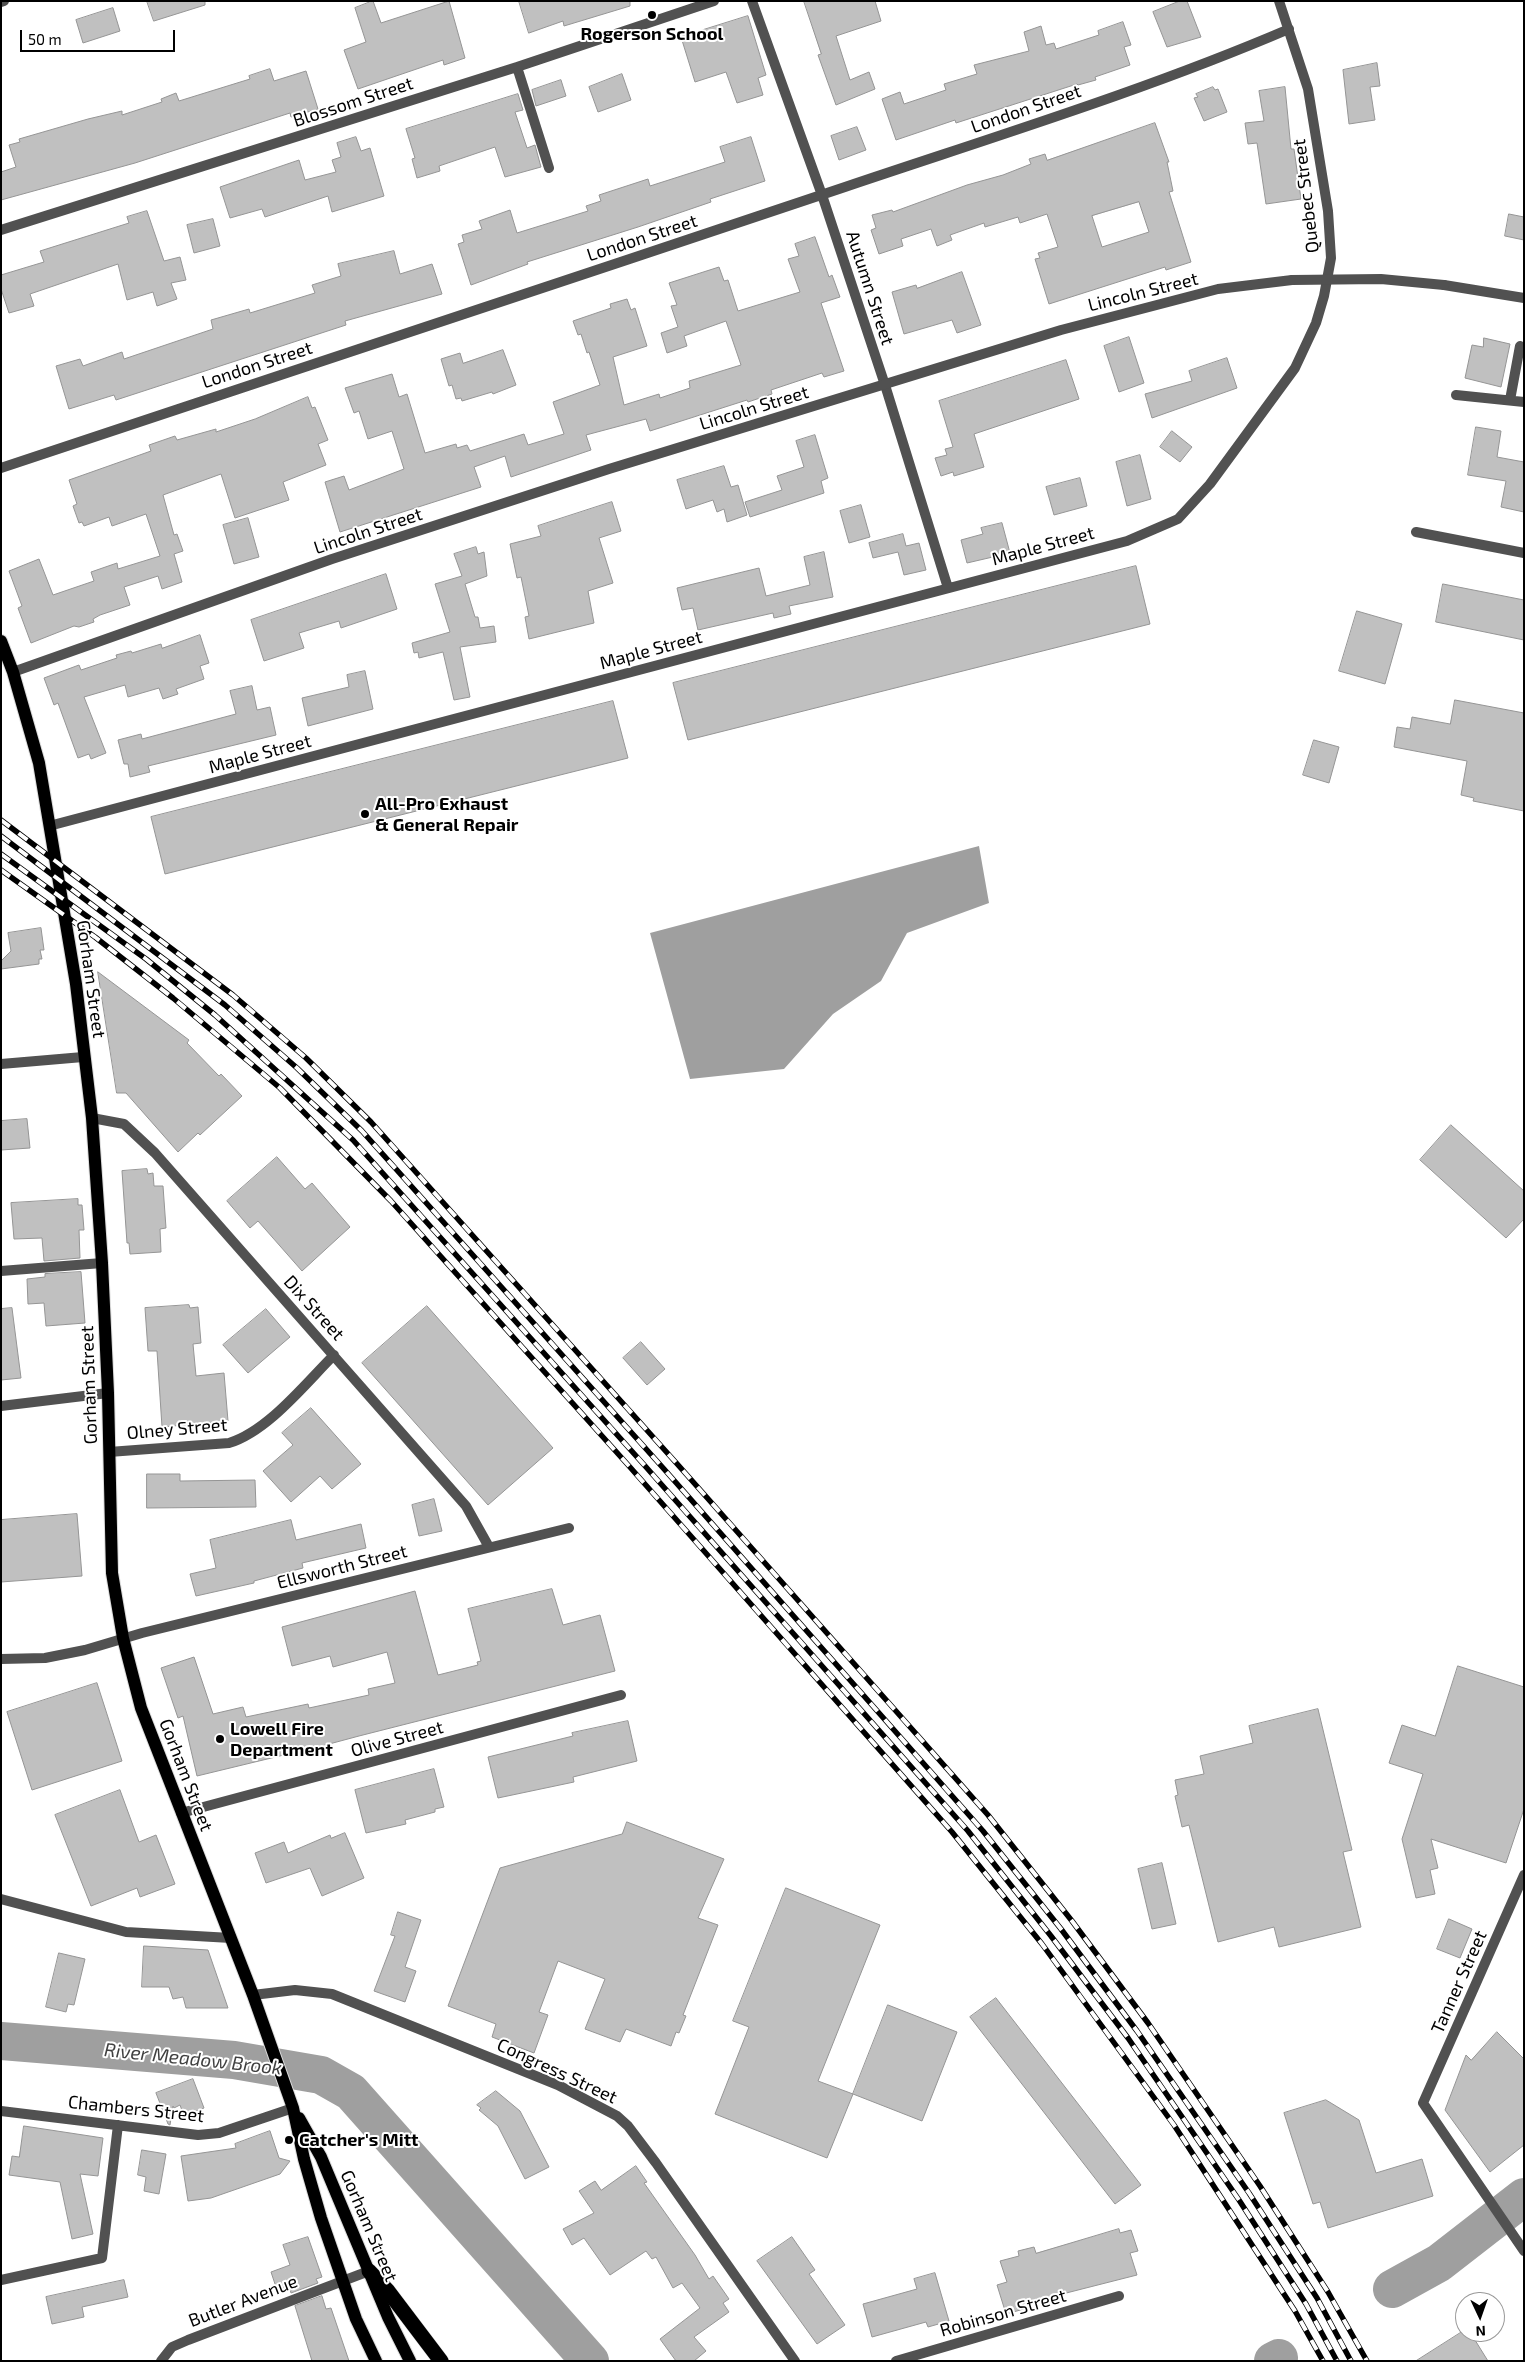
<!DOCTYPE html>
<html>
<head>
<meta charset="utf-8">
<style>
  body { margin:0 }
  #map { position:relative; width:1525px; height:2362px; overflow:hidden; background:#fff; font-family:"Exo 2",sans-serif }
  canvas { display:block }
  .frame { position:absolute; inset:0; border:2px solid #000; pointer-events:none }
  .north { position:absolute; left:1455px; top:2292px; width:50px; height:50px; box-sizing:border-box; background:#fff; border:1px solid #999; border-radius:50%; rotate:177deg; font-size:14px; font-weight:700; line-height:20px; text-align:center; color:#000 }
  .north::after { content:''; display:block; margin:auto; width:18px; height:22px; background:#000; clip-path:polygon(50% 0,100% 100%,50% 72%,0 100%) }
  .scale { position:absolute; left:20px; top:30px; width:155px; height:22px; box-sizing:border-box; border:2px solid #000; border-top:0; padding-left:6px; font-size:15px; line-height:18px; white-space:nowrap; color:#000; -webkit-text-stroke:4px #fff; paint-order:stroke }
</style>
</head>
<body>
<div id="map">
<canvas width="1525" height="2362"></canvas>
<div class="frame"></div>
<div class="north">N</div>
<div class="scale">50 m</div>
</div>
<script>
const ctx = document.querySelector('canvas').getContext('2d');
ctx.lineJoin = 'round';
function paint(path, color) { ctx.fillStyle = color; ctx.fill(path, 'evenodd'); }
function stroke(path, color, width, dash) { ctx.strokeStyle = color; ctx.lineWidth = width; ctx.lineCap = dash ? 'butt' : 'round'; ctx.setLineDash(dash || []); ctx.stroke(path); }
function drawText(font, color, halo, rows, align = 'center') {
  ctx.font = font + ' "Exo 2",sans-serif'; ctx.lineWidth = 4; ctx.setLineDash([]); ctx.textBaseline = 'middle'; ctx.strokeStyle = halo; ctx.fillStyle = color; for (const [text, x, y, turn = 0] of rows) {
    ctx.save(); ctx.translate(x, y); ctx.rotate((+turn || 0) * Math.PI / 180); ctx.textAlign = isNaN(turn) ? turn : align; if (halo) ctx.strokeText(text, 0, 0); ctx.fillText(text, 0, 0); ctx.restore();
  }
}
paint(new Path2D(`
  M979,846L989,903L907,933L881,981L833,1014L784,1069L690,1079L650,933Z`), '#9f9f9f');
stroke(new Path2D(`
  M1,2041L234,2060L321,2075L351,2092L590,2361
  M1392,2289L1439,2263L1524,2197
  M1273,2361L1279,2358`), '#9f9f9f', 38);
const building = new Path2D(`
  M147,1H205V5L154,21Z
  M373,1L381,23L449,1L465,58L444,65L443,60L358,89L344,50L366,42L355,8Z
  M519,1H630V6L564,26L563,21L529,33Z
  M804,1H875L881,21L836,36L850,80L869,72L875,89L836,105L818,55L821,54Z
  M1180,1H1187L1201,37L1167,47L1153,12Z
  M113,8L120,31L83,43L76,20Z
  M748,16L766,75L758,78L763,95L737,103L726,72L695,82L681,37Z
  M1123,22L1131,45L1124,47L1130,65L1095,77L1096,80L1078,85L1077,84L956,123L955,120L896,140L882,99L900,92L904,104L946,90L944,84L977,74L974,65L1029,51L1024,32L1041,26L1046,45L1054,43L1056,49L1099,35L1098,31Z
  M1377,63L1380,86L1370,87L1375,120L1349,124L1343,70Z
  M270,69L274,81L306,71L318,109L291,117L290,113L135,163L1,200V172L16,167L9,145L20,142L19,139L88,119L122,111V115L162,102L161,99L176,93L179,101L250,79L249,76Z
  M622,74L631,100L598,112L589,87Z
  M561,80L566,96L536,106L532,90Z
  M1213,87L1215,90L1218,89L1227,112L1204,121L1194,98L1198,97L1196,94Z
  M1285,87L1291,149H1294L1301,199L1266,204L1257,143L1248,144L1245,123L1264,121L1259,91Z
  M518,94L523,110L515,112L527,148L535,145L541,167L505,177L495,147L439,166L440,171L417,178L412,159L415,158L406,129Z
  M1155,123L1169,162H1167L1173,191L1169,192L1191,262L1166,270L1165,267L1049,304L1035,259L1040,258L1038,253L1058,247L1047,214L1020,223L1018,217L985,227L984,223L950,235L952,240L937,246L931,229L901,239L903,246L879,254L871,230L876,228L872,215L892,210L893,212L967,185L1003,175L1031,164L1029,159L1045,154L1047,160ZM1139,202L1149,232L1102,247L1092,216Z
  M857,127L866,150L839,160L831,136Z
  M356,137L361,151L370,148L384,196L332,212L328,196L265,217L262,209L230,218L220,187L299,160L305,180L336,172L332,160L341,157L337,143Z
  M751,137L765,181L710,199L711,202L638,227L527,262L528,264L471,285L458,244L464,242L462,235L482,229L479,221L510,210L517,233L588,211L586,206L601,201L599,195L648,179L650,186L725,162L720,147Z
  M147,211L164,261L180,257L186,280L171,283L177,299L157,306L153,292L127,300L118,264L30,294L34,306L9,313L1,289V275L44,262L40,251L129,223L127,217Z
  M1509,214L1524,217V240L1505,236Z
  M213,219L220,246L194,253L187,225Z
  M815,237L829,277L832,275L840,297L821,303L844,371L824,377L822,373L771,390L772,394L748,402L747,400L650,431L646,419L586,435L591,450L511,477L505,456L474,467L481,487L340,532L325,482L344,476L349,490L404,469L392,431L368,439L359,411L354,413L345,388L392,374L399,397L407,394L425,453L456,444L457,448L467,445L470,451L524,434L528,445L564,434L553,402L600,385L589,352L587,353L581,334L578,335L573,321L611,308L610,304L627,299L631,310L635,308L647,346L613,357L624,405L659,394L660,398L690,388L689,381L741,365L726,321L684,336L687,346L667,353L661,333L678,327L671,306L677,305L669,283L719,267L724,281L728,280L738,311L800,292L788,259L799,256L795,244Z
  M394,251L400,274L432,264L442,294L345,321L346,325L116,400L114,395L69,409L56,366L80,359L83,366L122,352L124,359L213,329L211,320L249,309L250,313L315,293L312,285L341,276L338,264Z
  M962,272L981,325L957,333L952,320L904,334L892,292L916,285L917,288Z
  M1129,337L1144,383L1119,392L1104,346Z
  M1484,338L1510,344L1501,387L1465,378L1472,345L1483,347Z
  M503,350L516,385L493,394L492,392L462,401L461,398L456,399L452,385L449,386L441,359L460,353L463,363Z
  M1227,358L1237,388L1152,418L1145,394L1192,381L1189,371Z
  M1066,360L1079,399L974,434L984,467L954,476L953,472L941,476L935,458L947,455L945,449L953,447L939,401Z
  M308,397L312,408L315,407L328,440L318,444L326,465L283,482L289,500L235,518L221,474L163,495L174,535L177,534L183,551L174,554L182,582L162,589L158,576L124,587L130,605L100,615L93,619L94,622L79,627L74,626L31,643L18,608L22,606L9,571L39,559L53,595L94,581L91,572L117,563L118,569L160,556L146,514L112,526L109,517L84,526L82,522L79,523L73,506L77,504L69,480L151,451L149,445L175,436L177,440L216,429V432L255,419Z
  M1476,427L1501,431L1497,457L1524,462V512L1501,507L1506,481L1468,475Z
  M1172,431L1192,447L1180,462L1160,447Z
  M815,435L828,478L821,481L824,493L750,517L745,502L782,490L777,476L804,467L796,441Z
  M1140,455L1151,499L1127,506L1116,462Z
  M724,466L731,487L738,485L747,515L727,522L724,509L717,512L713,500L686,509L677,480Z
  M1080,478L1087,506L1054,515L1046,487Z
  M612,502L621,531L599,538L613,583L588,591L594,623L529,639L525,617L529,616L521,577L517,578L510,544L541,536L538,526Z
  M861,505L870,537L849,543L840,511Z
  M248,518L259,557L234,564L223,525Z
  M1002,523L1010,553L967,563L961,540L983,534L981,528Z
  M903,534L906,546L919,543L926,570L904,575L898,552L873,558L869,543Z
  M476,547L478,554L484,552L487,576L465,584L475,617H478L480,628L494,626L496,642L460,647L470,697L454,700L443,652L419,658L418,652L414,653L412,643L450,632L435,584L462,576L454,554Z
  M824,552L833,597L789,606L791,614L774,618L773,613L698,630L693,608L682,610L677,588L759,568L766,596L810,585L804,557Z
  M1136,566L1150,624L688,740L673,683Z
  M386,574L397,609L341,628L339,621L299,633L304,648L264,661L251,620Z
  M1443,584L1524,600V640L1436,622Z
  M1357,611L1402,624L1385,684L1339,671Z
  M200,635L209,663L200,666L204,679L176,689L178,694L163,699L159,688L128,697L125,685L84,697L106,753L91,759L89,754L78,758L58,703L54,705L44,678L79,665L81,670L117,658L116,655L131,651L132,653L161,644L162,648Z
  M365,671L373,709L308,726L302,698L349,687L347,675Z
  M252,686L257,710L270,707L276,735L148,766L150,772L130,777L128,764H124L118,740L141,734L142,739L236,714L230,691Z
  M1455,700L1524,713V811L1473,801L1474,798L1461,795L1467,761L1394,747L1397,727L1410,729L1412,717L1450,724Z
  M613,701L628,758L165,874L151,817Z
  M1314,740L1339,747L1329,783L1303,775Z
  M41,928L44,950H40L42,959H39V964L1,969V961L11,951L8,933Z
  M98,972L189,1040L187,1043L219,1076L221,1074L242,1096L200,1135L198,1133L178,1152L126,1093H117Z
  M27,1119L30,1148L1,1150V1121Z
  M1451,1125L1524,1191V1219L1506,1238L1420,1160Z
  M277,1157L305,1189L312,1183L350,1227L302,1271L258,1221L250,1228L227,1201Z
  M147,1169L148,1174L153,1173L154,1186H163L166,1228L160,1229L161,1252L130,1254L129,1243H127L122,1171Z
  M78,1199V1205H82L84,1230H79L80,1258L44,1261L42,1238L14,1239L11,1203Z
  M81,1272L85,1323L46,1326L44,1303L28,1304L27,1279L45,1277V1274Z
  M189,1305L190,1308L198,1307L201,1343L193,1344L196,1376L224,1373L228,1421L162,1427L157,1351H148L145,1308Z
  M427,1306L553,1448L488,1505L362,1363Z
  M12,1308L21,1378L1,1380V1309Z
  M266,1309L290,1337L248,1373L223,1345Z
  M641,1342L665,1369L647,1385L623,1358Z
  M311,1408L361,1464L332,1489L320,1476L291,1502L263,1471L293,1445L282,1433Z
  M147,1474H180V1481L255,1480L256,1507L147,1508Z
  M434,1499L442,1531L419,1536L412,1505Z
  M77,1514L82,1576L1,1582V1520Z
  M291,1520L296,1540L361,1524L366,1548L302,1563L303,1568L254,1581V1583L196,1596L190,1574L216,1568L210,1540Z
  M552,1589L563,1625L600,1615L615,1671L359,1736L318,1747L307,1751L308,1754L293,1757L292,1753L197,1776L183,1716L178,1718L161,1668L194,1657L213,1714L243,1707L246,1717L308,1704L309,1708L369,1695L368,1689L395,1683L387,1652L333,1667L330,1656L292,1666L282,1627L415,1591L438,1675L478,1665L477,1662L481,1661L468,1609Z
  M1458,1666L1524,1687V1809L1506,1863L1431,1839L1438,1868L1430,1870L1435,1894L1416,1898L1402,1839L1423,1774L1389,1763L1402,1725L1435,1736Z
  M97,1683L122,1761L32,1790L7,1712Z
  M1318,1709L1352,1850L1343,1852L1361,1927L1279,1947L1274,1927L1218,1942L1189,1825L1182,1827L1175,1796L1178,1795L1175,1780L1204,1774L1200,1756L1253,1743L1249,1726Z
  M628,1721L637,1761L573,1777L574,1782L498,1798L488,1757L573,1736L572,1733Z
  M434,1769L444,1807L435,1809V1812L405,1820L406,1824L366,1833L355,1790Z
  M120,1790L139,1842L156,1835L175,1884L140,1897L137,1888L91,1906L55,1815Z
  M627,1822L724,1859L698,1918L718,1925L683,2015L686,2016L679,2033L676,2032L671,2046L626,2029L620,2042L585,2029L605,1979L558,1961L539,2012L548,2015L534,2053L492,2037L496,2024L448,2006L500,1868L622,1834Z
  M345,1833L364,1878L322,1896L310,1868L266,1883L255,1853L284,1842L288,1853L330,1835L331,1838Z
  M1162,1863L1176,1924L1152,1929L1138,1869Z
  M786,1888L880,1925L818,2081L853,2094L827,2158L715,2114L749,2027L733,2021Z
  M398,1912L421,1920L405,1967L416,1971L405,2002L374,1991L395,1936L391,1935Z
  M1449,1919L1472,1929L1460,1958L1437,1949Z
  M144,1946L208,1950L228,2008H186L183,1997L173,1999L169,1987H142Z
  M59,1953L85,1959L74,2005L68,2004L66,2012L46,2007Z
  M996,1998L1141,2185L1115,2204L970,2017Z
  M888,2005L957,2032L922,2121L853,2094Z
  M1497,2032L1524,2059V2145L1490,2172L1445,2110L1466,2055L1471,2060Z
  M193,2079L204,2108L184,2116L180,2105L174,2108L173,2106L170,2125L168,2124L156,2093Z
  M496,2091L520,2111L549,2167L525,2179L498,2126L479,2110L481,2108L477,2105Z
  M1326,2100L1359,2120L1376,2173L1422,2159L1433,2196L1328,2228L1320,2202L1313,2204L1284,2113Z
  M24,2126L103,2138L98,2176L80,2174L93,2234L72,2239L60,2182L9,2175L12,2156L19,2157Z
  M270,2131L279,2158L290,2161L280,2174L211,2198L188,2201L181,2156L236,2148L235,2144Z
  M142,2150L166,2154L159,2194L144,2191L146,2177L138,2175Z
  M636,2166L647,2182L644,2183L695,2255L709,2279L713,2276L729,2299L723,2303L729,2312L694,2337L706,2351L694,2361H676L660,2339L700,2308L682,2283L673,2288L656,2257L652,2259L646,2251L610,2275L584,2238L572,2245L563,2229L594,2213L579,2191L595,2181L601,2190Z
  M1119,2229L1120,2233L1131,2230L1138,2251L1130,2253L1137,2275L1023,2304L1024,2309L1006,2314L997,2285L1007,2282L1000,2261L1019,2256L1018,2251L1034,2247L1036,2253Z
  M308,2237L322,2277L316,2279L318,2283L291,2293L289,2286L277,2290L271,2272L290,2265L283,2245Z
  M792,2237L815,2270L809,2274L845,2325L817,2344L757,2261Z
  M935,2273L949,2321L928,2327L926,2322L872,2337L863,2304L917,2289L914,2279Z
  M124,2280L128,2297L82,2307L84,2317L52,2324L46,2297Z
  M322,2296L326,2309L331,2308L349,2361H312L295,2306Z
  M1465,2330L1470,2332L1488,2361H1416Z`);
paint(building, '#c0c0c0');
stroke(building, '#959595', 1);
const primary = new Path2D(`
  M1,641L13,672L39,763L76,984L92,1118L102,1263L108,1393L112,1573L123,1638L141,1708L253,1995L293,2108L304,2159L321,2218L356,2319L376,2361
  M299,2118L321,2157L388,2317L410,2361`);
const motorway = new Path2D(`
  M369,2271L388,2291L441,2361`);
stroke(primary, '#dbdbdb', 14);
stroke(motorway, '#dbdbdb', 16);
stroke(new Path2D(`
  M752,1L822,195L885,385L948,588
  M1,2L4,1
  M517,67L549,168
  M1,230L517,67L714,1
  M1456,395L1524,402
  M1510,400L1520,346
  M1,468C281,372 564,282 845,187C993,137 1144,91 1289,29
  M1416,532L1524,553
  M49,826L1127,541L1178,519L1210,484L1295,368L1316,323L1324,296L1331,258L1328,211L1308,89L1279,1
  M92,1118L124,1124L155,1153L466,1506L489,1547
  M1,1271L102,1263
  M1,1406L108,1393
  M109,1452L229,1443C268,1431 305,1384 334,1355
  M1,1659L45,1658L85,1650L142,1633L569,1528
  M181,1813L621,1695
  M1524,1875L1423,2103L1524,2251
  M1,1899L126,1932L231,1938
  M253,1995L295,1990L332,1994L558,2085L617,2116L628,2126L656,2163L795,2361
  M1,2111L198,2135L219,2133L293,2108
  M1,2280L102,2258L118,2125
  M161,2361L172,2347L188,2340L369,2271
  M896,2361L1119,2296`), '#515151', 10);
stroke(new Path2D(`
  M1444,285L1524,298
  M13,672L332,559L609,469L1061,330L1218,289L1292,280
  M1,1064L83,1057`), '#515151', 10);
stroke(primary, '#000', 12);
stroke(motorway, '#000', 15);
const rail = new Path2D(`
  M1,820L233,995L306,1058L371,1122L679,1466L988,1815L1072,1921L1148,2023L1260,2186L1328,2292L1367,2361
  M1,836L225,1005L297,1068L362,1131L664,1469L983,1831L1061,1929L1137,2031L1249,2193L1317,2298L1351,2361
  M1,854L146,959L215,1015L353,1140L646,1467L968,1831L1051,1936L1128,2038L1239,2200L1306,2304L1337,2361
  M1,870L95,937L173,998L280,1088L391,1201L629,1466L952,1832L1042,1944L1174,2125L1295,2311L1323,2361`);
stroke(rail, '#000', 5.5);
stroke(rail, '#fff', 4, [11]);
stroke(new Path2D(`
  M1292,280L1381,279L1444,285`), '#515151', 10);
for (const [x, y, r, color] of [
  [652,15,5,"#000"],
  [365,814,5,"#000"],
  [220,1739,5,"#000"],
  [289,2140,5,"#000"]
]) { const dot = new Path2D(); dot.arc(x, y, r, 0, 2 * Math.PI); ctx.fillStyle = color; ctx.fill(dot); stroke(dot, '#fff', 2); }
drawText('bold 18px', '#000', '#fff', [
  ["Rogerson School",652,34,"center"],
  ["All-Pro Exhaust",375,804],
  ["& General Repair",375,825],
  ["Lowell Fire",230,1729],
  ["Department",230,1750],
  ["Catcher's Mitt",299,2140]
], 'left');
drawText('18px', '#000', '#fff', [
  ["Blossom Street",353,102,-18],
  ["London Street",1026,109,-19],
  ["Quebec Street",1306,196,-97],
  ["London Street",642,238,-18],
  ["Autumn Street",870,288,72],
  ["Lincoln Street",1143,292,-14],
  ["London Street",257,365,-18],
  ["Lincoln Street",754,408,-17],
  ["Lincoln Street",368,531,-18],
  ["Maple Street",1043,546,-15],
  ["Maple Street",651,650,-15],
  ["Maple Street",260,754,-15],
  ["Gorham Street",91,979,82],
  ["Dix Street",314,1308,48],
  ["Gorham Street",89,1385,-92],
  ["Olney Street",177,1429,-5],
  ["Ellsworth Street",342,1567,-14],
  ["Olive Street",397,1739,-15],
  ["Gorham Street",186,1775,69],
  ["Tanner Street",1459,1982,-66],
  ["Congress Street",557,2071,25],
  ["Chambers Street",136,2109,6],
  ["Gorham Street",369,2226,67],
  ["Butler Avenue",243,2301,-21],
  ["Robinson Street",1003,2313,-16]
]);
drawText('italic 19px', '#404040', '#fff', [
  ["River Meadow Brook",193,2059,6]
]);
</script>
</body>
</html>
